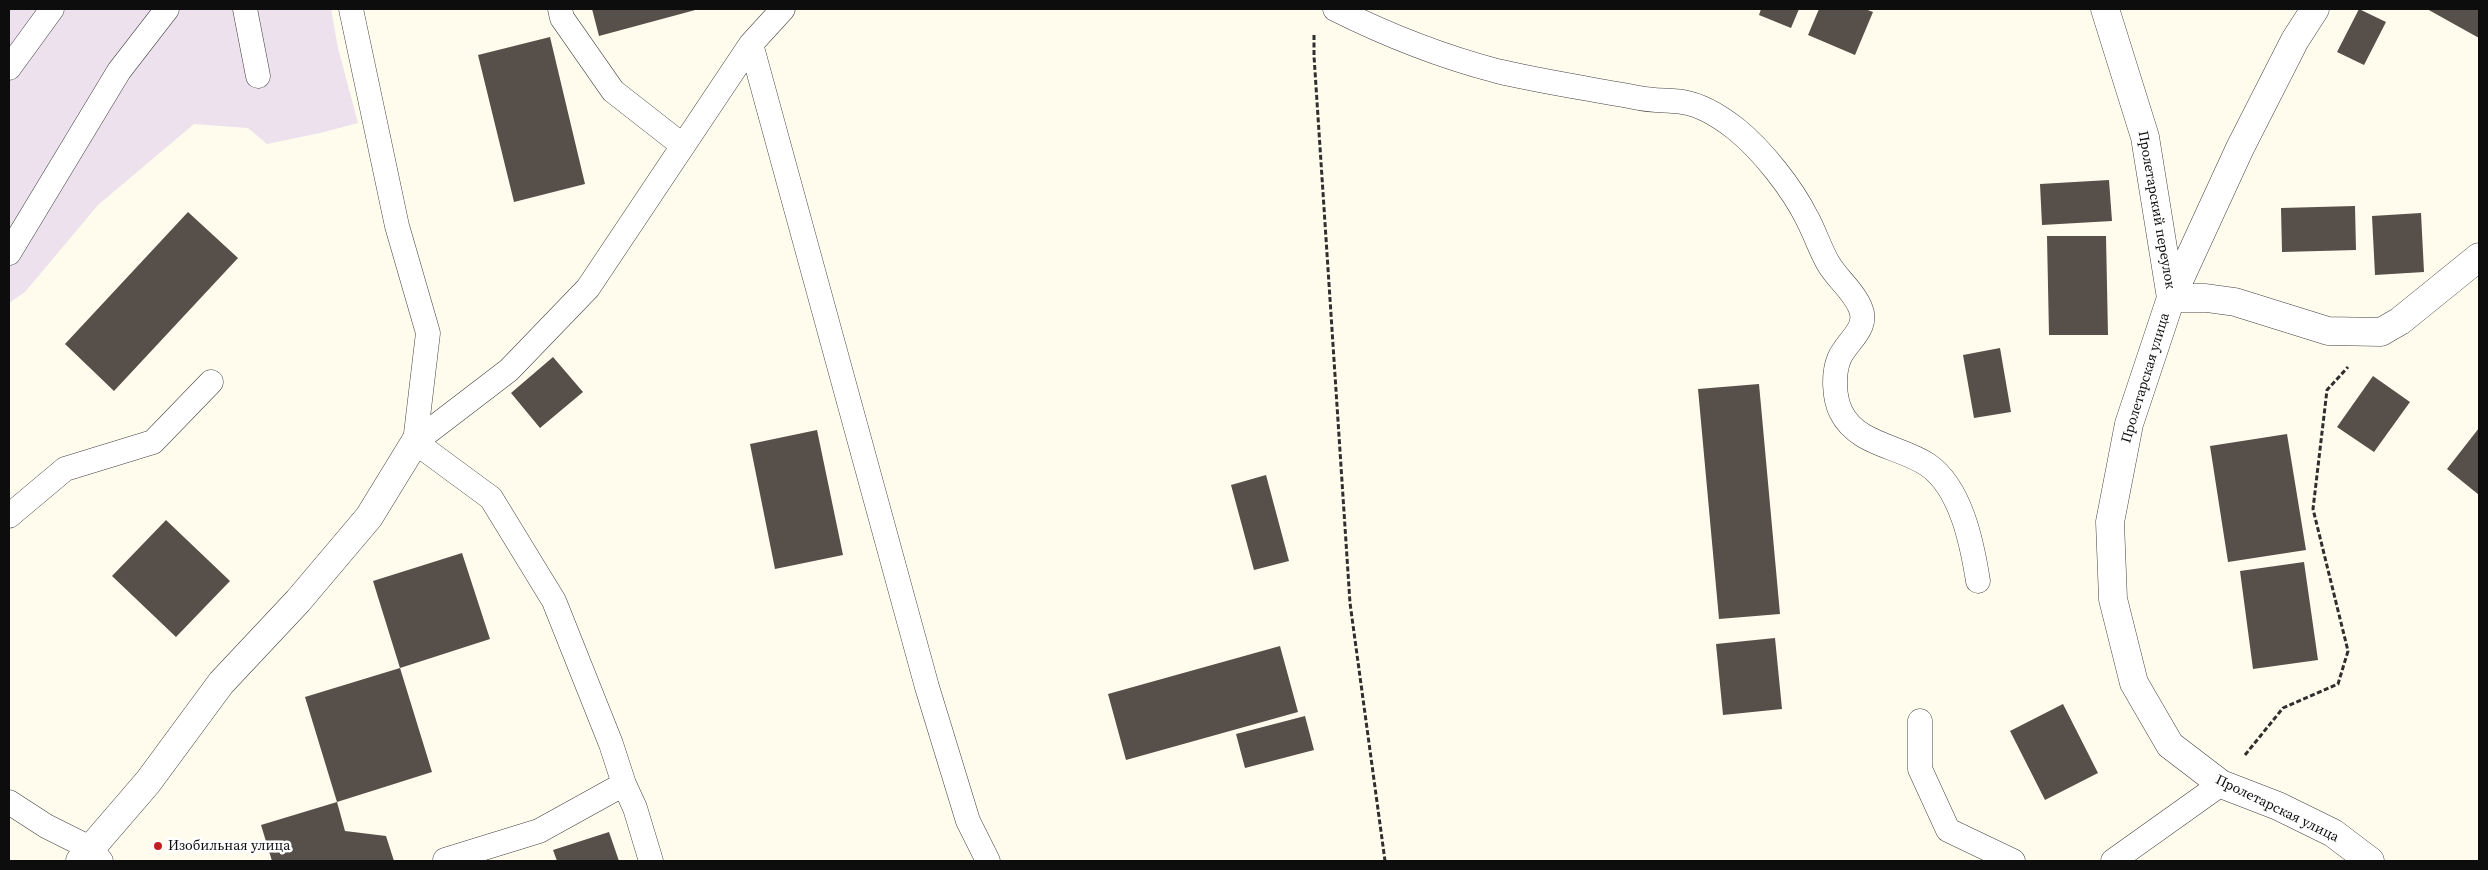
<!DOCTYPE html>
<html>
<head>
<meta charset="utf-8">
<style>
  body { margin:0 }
  #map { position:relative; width:2488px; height:870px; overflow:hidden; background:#fffcee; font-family:"Source Serif 4",serif }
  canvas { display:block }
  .frame { position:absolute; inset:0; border:10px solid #0d0d0d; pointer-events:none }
</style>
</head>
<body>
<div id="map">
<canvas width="2488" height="870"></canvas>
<div class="frame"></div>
</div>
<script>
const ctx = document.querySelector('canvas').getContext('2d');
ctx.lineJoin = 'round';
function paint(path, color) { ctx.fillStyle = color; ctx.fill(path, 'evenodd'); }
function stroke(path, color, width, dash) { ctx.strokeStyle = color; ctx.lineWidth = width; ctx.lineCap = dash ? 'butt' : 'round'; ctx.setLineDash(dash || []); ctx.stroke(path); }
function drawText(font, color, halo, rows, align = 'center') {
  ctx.font = font + ' "Source Serif 4",serif'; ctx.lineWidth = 5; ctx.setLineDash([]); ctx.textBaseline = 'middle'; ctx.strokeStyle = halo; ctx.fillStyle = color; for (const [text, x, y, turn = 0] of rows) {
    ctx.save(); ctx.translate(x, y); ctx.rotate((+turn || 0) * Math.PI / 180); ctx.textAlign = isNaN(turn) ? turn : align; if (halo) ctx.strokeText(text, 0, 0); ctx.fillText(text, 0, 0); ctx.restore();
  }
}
paint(new Path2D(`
  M9,9H331L338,48L358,123L320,133L267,144L248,128L194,124L98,205L25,292L9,303Z`), '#ece1ed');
paint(new Path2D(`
  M592,9H699L599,36Z
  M1761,9H1799L1791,28L1759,15Z
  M1819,9H1865L1873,12L1855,55L1808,35Z
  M2359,9L2386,22L2364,65L2337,52Z
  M2427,9H2479V38Z
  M550,37L585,184L514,202L478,55Z
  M2109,180L2112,221L2042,225L2040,184Z
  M2355,206L2356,250L2282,252L2281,208Z
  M188,212L238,258L114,391L65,344Z
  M2421,213L2424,272L2375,275L2372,216Z
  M2047,236H2106L2108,335H2049Z
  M2000,348L2011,412L1974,418L1963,355Z
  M553,357L583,392L540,428L511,393Z
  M2373,376L2410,402L2374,452L2337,427Z
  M1759,384L1780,614L1719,619L1698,389Z
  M2479,428V495L2447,469Z
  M817,430L843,555L775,569L750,444Z
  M2287,434L2306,550L2228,562L2210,446Z
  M1266,475L1289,561L1254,570L1231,485Z
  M166,520L230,581L176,637L112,576Z
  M462,553L490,639L400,668L373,581Z
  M2304,562L2318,660L2253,669L2240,571Z
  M1775,638L1782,709L1723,715L1716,644Z
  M1280,646L1298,712L1126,760L1108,694Z
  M400,668L432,772L337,802L305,697Z
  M2063,704L2098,773L2045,800L2010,731Z
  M1305,716L1314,750L1245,768L1236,734Z
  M337,802L345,831L386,836L394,861H272L261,825Z
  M609,832L619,861H557L553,850Z`), '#574f49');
const lane = new Path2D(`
  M245,9L258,76
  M351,9L397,226L428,333L415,442
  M560,9L562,18L613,91L682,145
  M1335,9C1387,35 1440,56 1497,71C1543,82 1592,89 1639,98C1654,101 1668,100 1683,102C1701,105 1722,118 1736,129C1762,150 1792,188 1807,218C1815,233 1820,249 1828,263C1837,279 1853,290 1860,307C1870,329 1846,341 1839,359C1833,374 1834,398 1841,412C1857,445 1900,446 1928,465C1961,488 1972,543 1978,581
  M751,44L927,687L968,821L988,861
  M9,68L52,9
  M9,253L119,71L167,9
  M415,442L509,370L588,288L751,44L783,9
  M415,442L491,498L554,601L611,744L624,784
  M9,516L65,469L153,442L211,382
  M1920,721V769L1948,830L2013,861
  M9,802L46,826L90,848L101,861
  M445,860L539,831L624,784L635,808L651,861
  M2113,861L2221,784`);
const street = new Path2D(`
  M2105,9L2145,137L2171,298H2206L2235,302L2328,331L2381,332L2400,321L2479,257
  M2315,9L2295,40L2240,148L2171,298L2129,424L2110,522L2113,599L2134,683L2170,745L2221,784L2278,806L2333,833L2370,861
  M80,861L148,782L221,683L298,601L369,517L415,442`);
stroke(lane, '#404040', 25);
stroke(street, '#404040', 29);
stroke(new Path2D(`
  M1314,35V56L1350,603L1385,861
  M2245,755L2283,708L2338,684L2348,651L2313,509L2327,390L2348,367`), '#2f2f2f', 3, [5, 2.5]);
stroke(lane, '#fff', 24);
stroke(street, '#fff', 28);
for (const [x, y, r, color] of [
  [158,846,5,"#c71c20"]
]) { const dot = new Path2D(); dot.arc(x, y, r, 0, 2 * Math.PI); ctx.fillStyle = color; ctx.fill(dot); stroke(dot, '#fff', 2); }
drawText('14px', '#0d0d0d', '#fff', [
  ["Пролетарский переулок",2156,210,80],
  ["Пролетарская улица",2146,378,-73],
  ["Пролетарская улица",2277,809,26]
]);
drawText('14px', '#0d0d0d', '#fff', [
  ["Изобильная улица",168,846]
], 'left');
</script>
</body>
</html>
